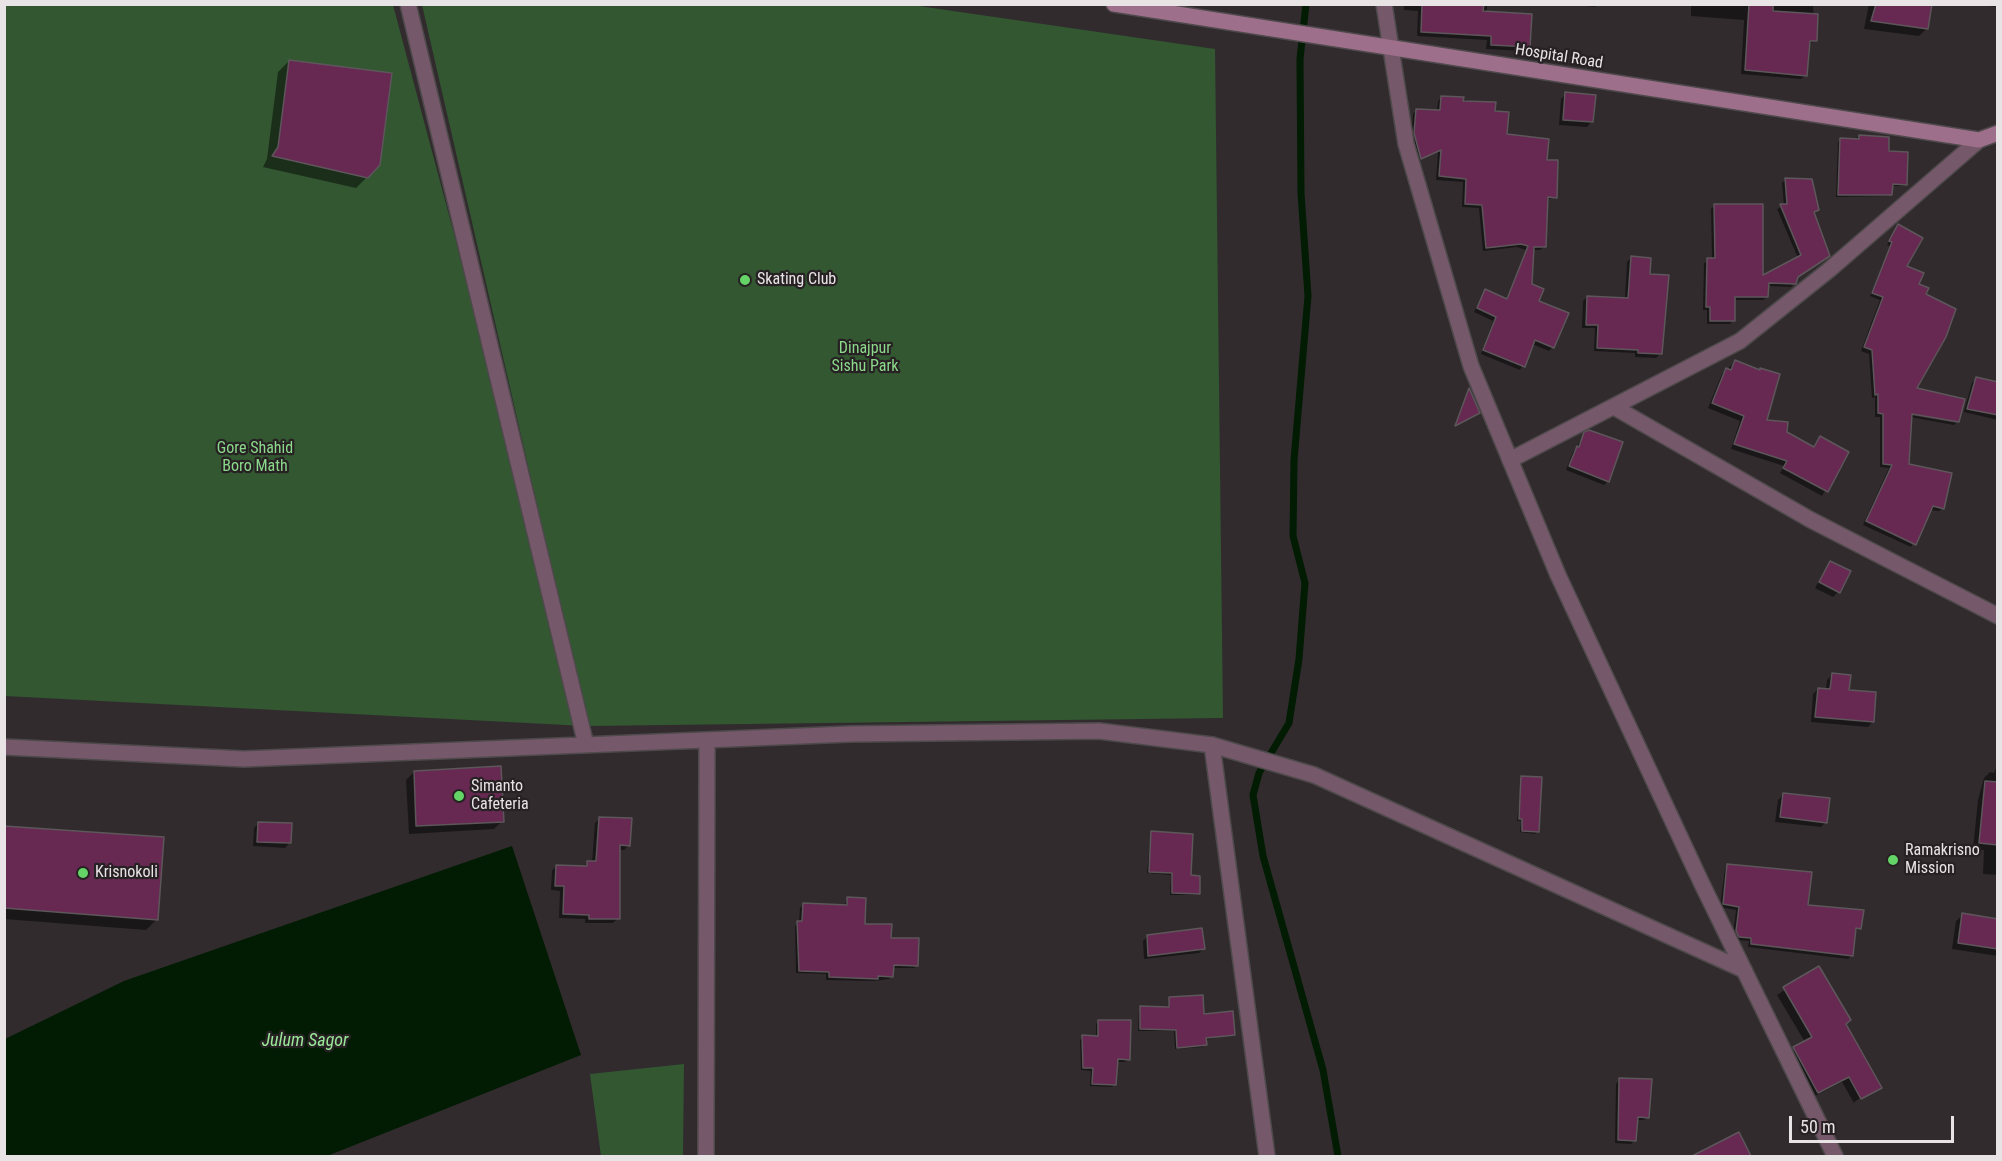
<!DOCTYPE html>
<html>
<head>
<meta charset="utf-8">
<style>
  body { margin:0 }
  #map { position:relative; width:2002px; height:1161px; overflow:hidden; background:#312b2e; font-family:"Roboto Condensed",sans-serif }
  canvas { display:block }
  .frame { position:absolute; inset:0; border:6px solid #e8e4e6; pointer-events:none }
  .scale { position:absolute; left:1789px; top:1116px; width:165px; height:27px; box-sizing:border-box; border:3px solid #e8e4e6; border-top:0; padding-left:8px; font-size:18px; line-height:21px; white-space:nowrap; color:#e8e4e6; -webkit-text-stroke:4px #272124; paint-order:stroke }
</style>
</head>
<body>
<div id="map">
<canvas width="2002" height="1161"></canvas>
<div class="frame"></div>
<div class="scale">50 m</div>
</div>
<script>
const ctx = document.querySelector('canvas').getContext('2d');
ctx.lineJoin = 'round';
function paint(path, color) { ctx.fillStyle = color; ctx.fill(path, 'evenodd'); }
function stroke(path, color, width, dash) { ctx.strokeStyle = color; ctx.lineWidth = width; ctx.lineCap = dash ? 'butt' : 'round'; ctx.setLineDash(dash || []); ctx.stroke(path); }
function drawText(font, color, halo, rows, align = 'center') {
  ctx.font = font + ' "Roboto Condensed",sans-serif'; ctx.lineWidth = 4.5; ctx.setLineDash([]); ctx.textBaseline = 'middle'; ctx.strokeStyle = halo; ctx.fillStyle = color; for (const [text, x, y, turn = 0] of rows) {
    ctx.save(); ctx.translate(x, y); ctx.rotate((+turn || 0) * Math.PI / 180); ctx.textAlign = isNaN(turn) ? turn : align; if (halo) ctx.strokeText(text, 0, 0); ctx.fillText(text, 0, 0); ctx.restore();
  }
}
paint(new Path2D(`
  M905,4L1215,49L1223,718L588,726L422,5Z
  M4,5H393L585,726L5,696Z
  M684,1064L683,1156H601L590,1074Z`), '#325731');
paint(new Path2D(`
  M512,846L581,1055L327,1156H5V1039L124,981Z`), '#011c02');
paint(new Path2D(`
  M1404,4H1487V13L1528,47L1523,51L1486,49L1487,40L1417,36L1418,11L1404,10Z
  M1568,4H1597L1595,7Z
  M1691,4H1813L1815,41L1808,45L1806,75L1801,79L1741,74L1744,20L1691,16Z
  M1869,4H1931L1927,28L1919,36L1864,29Z
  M1964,4H1998V7Z
  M289,61L367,177L356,188L263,167L267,159L278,72Z
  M1566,94L1592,121L1587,127L1559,125L1561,99Z
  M1442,97L1494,112L1506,135L1545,161L1555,197L1546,200L1544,247L1540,250H1532L1530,285L1553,347L1549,351L1532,344L1520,370L1481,354L1493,321L1474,312L1486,291L1506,300L1526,250L1517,247L1483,251L1479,208L1462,207L1463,182L1436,180L1438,152L1417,161L1411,137L1413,114L1417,110L1437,112L1438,101Z
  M1859,137L1887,153L1906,184L1904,186H1891L1889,196L1836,197L1838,142Z
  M1785,180H1811L1818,210L1814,214L1828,256L1796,278L1791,287L1767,286V297L1763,300H1734L1733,320L1730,324H1707V310H1703L1704,263L1712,259L1711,209L1715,205L1762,206V277L1798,258L1777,209L1784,206L1782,183ZM1780,207H1783L1805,261L1803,262Z
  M1898,226L1905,267L1917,285L1904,414L1956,423L1954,425L1910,417L1907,465L1943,508L1939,511L1930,510L1911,547L1863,525L1889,468L1880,467V417H1875V397L1872,398L1869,354L1861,351L1880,300L1870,296L1890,246L1887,245Z
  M1631,258L1648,275L1660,354L1656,358L1635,357V353L1594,351L1595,328H1582L1583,301L1587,297L1625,299L1627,262Z
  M1735,362L1765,421L1812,448L1820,438L1847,453L1822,496L1780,473L1784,466L1731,449L1740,421L1708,408L1722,374Z
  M1976,379L1998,383V420L1964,412L1972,383Z
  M1585,434L1608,481L1604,485L1566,470L1573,452Z
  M1830,562L1838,592L1833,597L1815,588Z
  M1832,675L1873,721L1868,727L1811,722L1813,694L1818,689L1826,690L1827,680Z
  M1998,763V875L1983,874L1984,850L1973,849L1978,800L1984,778L1990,772L1994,773Z
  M414,772L502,821L494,829L409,834L406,780Z
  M1522,778L1538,831L1535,834L1520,832L1521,821H1517Z
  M1783,795L1826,822L1821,827L1775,822L1778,800Z
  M600,818L629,845L624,850H618V918L613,923H585V919L559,918L560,891L551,890L552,871L556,866L583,867L587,863H592L595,823Z
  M259,823L290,842L285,848L253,846L254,828Z
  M4,827L157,919L146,930L4,919Z
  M1151,833L1189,877L1198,893L1196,895H1170L1171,875L1147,873Z
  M1728,866L1807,907L1860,928L1854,931L1851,956L1848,959L1748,947L1749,941L1736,940L1733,935L1736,910L1720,907L1725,869Z
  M847,899L864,925L889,939L917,965L914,968H892V976L889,979L873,981L826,980V974L796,973L795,926L799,922L800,908L803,905L844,906Z
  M1963,915L1998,920V956L1952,949L1956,921Z
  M1148,936L1203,949L1199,953L1144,959L1143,941Z
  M1818,968L1845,1025L1880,1088L1874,1093V1090L1854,1102L1855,1105L1842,1082L1811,1098L1787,1055L1805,1042L1777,995Z
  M1169,999L1203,1015L1233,1034L1205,1040L1203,1047L1175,1049L1174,1031H1138L1139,1010L1167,1009Z
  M1099,1021L1128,1059L1125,1062H1116L1115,1084L1112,1087L1090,1086L1091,1071L1081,1070L1080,1040L1083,1037H1096V1024Z
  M1619,1080L1648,1117L1644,1120H1636L1635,1140L1631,1144L1615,1143L1616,1084Z
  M1702,1153L1744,1156H1698Z`), '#0007');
stroke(new Path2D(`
  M1306,4L1300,59L1301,193L1308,296L1294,460L1293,536L1305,583L1299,659L1289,723L1259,773L1253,795L1263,856L1323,1070L1338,1156`), '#011c02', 7);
const building = new Path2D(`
  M1422,4H1484L1483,11L1532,14L1530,47L1491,45V36L1421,32Z
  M1749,4H1773V11L1818,14L1817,41H1810L1807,76L1745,70Z
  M1876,4H1932L1928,29L1871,21Z
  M289,60L392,73L380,165L368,178L272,156L278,147Z
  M1565,92L1596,95L1593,122L1563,120Z
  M1441,96L1464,97L1463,101L1496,102L1495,111L1509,112L1507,134L1549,139L1547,160H1558L1557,198L1548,197L1546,247H1534L1532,284L1544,289L1539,301L1569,313L1554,348L1535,340L1525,367L1483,350L1496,317L1477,308L1485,289L1507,299L1528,246L1521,244L1486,248L1482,205L1465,204L1466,179L1439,176L1441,150L1421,159L1414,133L1416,109L1440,110Z
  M1859,135L1889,137V151L1908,152L1907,185L1893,184L1892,195H1838L1840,138L1859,139Z
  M1785,178L1812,179L1819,210L1814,212L1830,256L1798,277L1796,284L1769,283L1768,297H1735V321H1710V307H1706L1707,258H1715L1714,204H1763V275L1801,255L1780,204H1787Z
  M1898,224L1923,238L1907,266L1924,273L1919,284L1929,288L1926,294L1956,309L1946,337L1917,388L1965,399L1959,422L1912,414L1909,464L1952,473L1944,509L1933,506L1916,545L1866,521L1892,465L1883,464V414L1878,413V394L1875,395L1872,350L1864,347L1883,297L1872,293L1892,242L1889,241Z
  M1631,256L1651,258L1650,274L1669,275L1662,354L1638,353V350L1597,348L1598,325H1586L1587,296L1628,298Z
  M1735,360L1760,370V368L1780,374L1767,420L1788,422L1787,432L1814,447L1820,436L1849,452L1828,492L1783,468L1787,461L1734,444L1744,416L1712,403L1726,368L1731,370Z
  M1976,377L1998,382V415L1967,409Z
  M1469,388L1480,413L1455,426Z
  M1589,430L1623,442L1609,482L1569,466L1577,446L1579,447L1584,432Z
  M1830,561L1851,571L1840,593L1819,582Z
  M1832,673L1851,675L1849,690L1876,692L1874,722L1815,717L1818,688L1830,689Z
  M501,766L504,822L416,826L414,771Z
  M1521,776L1542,777L1539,832L1522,831V819H1519Z
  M1985,781L1998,782V845L1979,843Z
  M1783,793L1830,798L1827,823L1780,817Z
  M599,817L632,818L630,846L620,845V919H589V915L563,914L564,886H555L556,865L587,866V861H596Z
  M258,822L292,823L291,843L257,842Z
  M4,826L164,837L158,920L4,908Z
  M1151,831L1193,834L1191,875L1200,876V894L1172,893V873L1149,872Z
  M1727,864L1812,872L1808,905L1864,910L1861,929L1856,928L1853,956L1751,944V938L1739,937L1736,931L1739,907L1723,904Z
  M847,897L866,898L865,924H892L891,938H919L918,966L894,965L893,977L878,976V979L829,977V972L799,971L797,921H802L803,903L847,905Z
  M1962,913L1998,919V949L1958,943Z
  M1202,928L1205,949L1148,956L1147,935Z
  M1819,966L1851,1020L1846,1024L1882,1088L1861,1099L1849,1077L1818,1093L1793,1047L1812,1037L1783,987Z
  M1203,995L1204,1014L1233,1011L1235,1035L1206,1038L1207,1045L1177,1048L1176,1030L1140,1029V1006L1169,1007V997Z
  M1098,1020H1131L1130,1060L1118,1059L1116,1085L1092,1084L1093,1068H1083L1082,1035L1098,1036Z
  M1619,1078L1652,1079L1649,1118L1638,1117L1636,1141L1618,1140Z
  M1739,1132L1751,1156H1692Z`);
paint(building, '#672952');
stroke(building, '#5d565a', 1.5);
const minor = new Path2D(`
  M408,4L586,745
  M1614,407L1811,520L1998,616
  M1510,460L1740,341L1829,270L1979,140
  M1212,745L1267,1156
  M4,747L244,759L850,734L1099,731L1212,745L1314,775L1744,970
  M706,1156L707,740`);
const tertiary = new Path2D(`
  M1384,4L1406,144L1471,366L1558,575L1701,882L1835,1156`);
const secondary = new Path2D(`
  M1114,4L1979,140L1998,133`);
stroke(minor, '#4e494b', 18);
stroke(tertiary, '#4e494b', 18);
stroke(secondary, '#4e494b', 18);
stroke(minor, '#755869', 15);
stroke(tertiary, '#755869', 15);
stroke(secondary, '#9d6f8a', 15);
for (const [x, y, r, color] of [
  [745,280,6,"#65d467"],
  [459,796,6,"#65d467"],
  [1893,860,6,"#65d467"],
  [83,873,6,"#65d467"]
]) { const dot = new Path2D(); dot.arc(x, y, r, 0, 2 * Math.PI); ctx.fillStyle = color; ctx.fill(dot); stroke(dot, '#272124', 2); }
drawText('16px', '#e8e4e6', '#272124', [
  ["Hospital Road",1559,57,9]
]);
drawText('16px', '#e8e4e6', '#272124', [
  ["Skating Club",757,280],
  ["Simanto",471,787],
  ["Cafeteria",471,805],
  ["Ramakrisno",1905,851],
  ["Mission",1905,869],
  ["Krisnokoli",95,873]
], 'left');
drawText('16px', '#8bd98a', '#272124', [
  ["Dinajpur",865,349],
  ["Sishu Park",865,367],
  ["Gore Shahid",255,449],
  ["Boro Math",255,467]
]);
drawText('italic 18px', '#9ae899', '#272124', [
  ["Julum Sagor",305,1041]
]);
</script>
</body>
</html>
